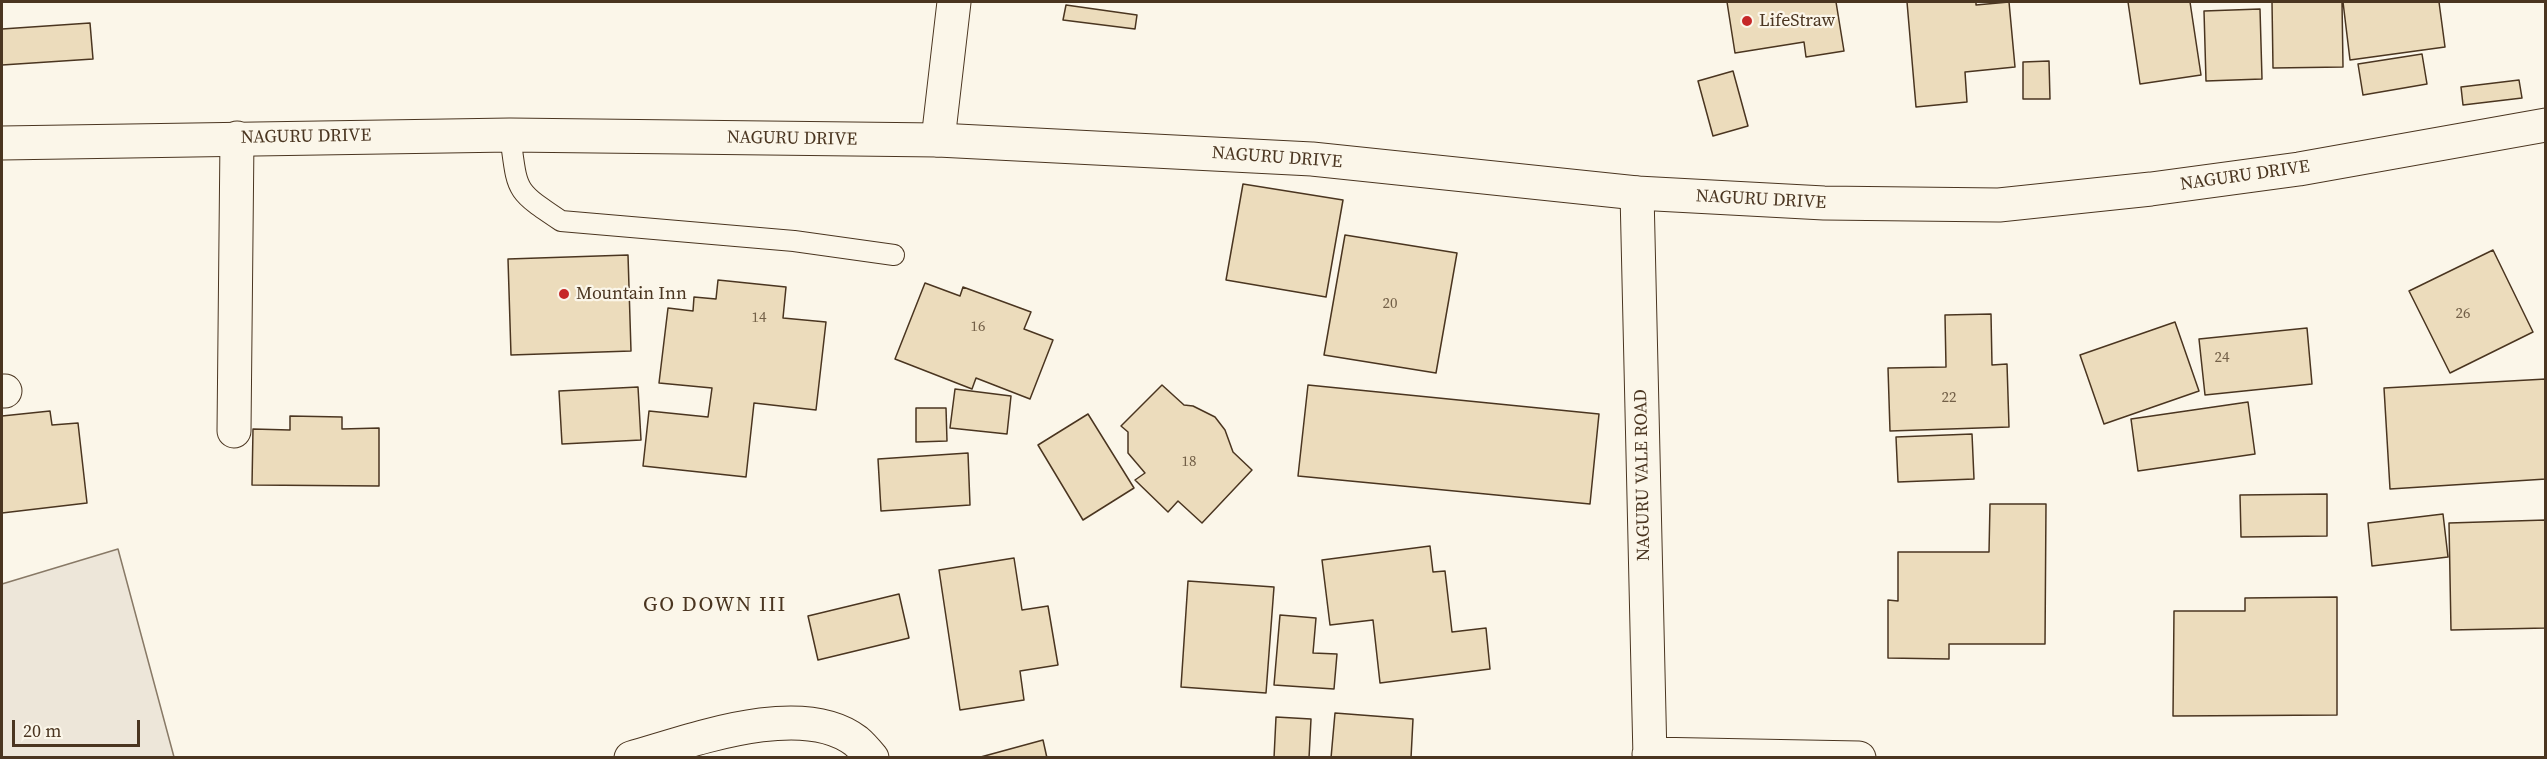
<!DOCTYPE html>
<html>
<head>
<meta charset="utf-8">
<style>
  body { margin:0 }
  #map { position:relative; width:2547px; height:759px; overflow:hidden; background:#fbf6e9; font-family:"Source Serif 4",serif }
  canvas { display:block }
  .frame { position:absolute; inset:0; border:3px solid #4a3520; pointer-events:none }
  .scale { position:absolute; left:12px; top:720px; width:128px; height:27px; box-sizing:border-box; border:3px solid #4a3520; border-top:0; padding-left:8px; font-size:18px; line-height:21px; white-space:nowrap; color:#4a3520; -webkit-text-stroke:4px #fbf6e9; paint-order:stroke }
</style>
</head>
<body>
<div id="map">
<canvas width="2547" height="759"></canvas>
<div class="frame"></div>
<div class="scale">20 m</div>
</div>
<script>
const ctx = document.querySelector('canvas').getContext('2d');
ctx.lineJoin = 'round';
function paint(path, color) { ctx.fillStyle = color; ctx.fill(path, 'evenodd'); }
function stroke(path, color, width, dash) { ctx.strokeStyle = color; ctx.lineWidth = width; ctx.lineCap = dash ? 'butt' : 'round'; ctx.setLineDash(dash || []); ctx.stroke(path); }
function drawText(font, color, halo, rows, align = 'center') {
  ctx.font = font + ' "Source Serif 4",serif'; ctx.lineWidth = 4.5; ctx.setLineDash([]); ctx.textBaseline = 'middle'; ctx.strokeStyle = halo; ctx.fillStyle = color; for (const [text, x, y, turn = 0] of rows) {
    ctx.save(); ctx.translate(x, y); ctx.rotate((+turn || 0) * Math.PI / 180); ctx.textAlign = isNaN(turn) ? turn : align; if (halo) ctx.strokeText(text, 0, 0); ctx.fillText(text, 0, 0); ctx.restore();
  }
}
const green = new Path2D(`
  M118,549L174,757H2V584Z`);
paint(green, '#ede6d9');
stroke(green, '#887966', 1.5);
const building = new Path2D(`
  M1727,2H1836L1844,51L1806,57L1804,42L1735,53Z
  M1907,2H1976V5L2009,2L2015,67L1965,72L1967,102L1916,107Z
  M2128,2H2190L2201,75L2140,84Z
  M2272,2H2342L2343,67L2273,68Z
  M2343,2H2439L2445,47L2350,60Z
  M1066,5L1137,15L1135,29L1063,20Z
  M2260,9L2262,79L2206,81L2204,11Z
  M90,23L93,59L2,65V29Z
  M2422,54L2427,84L2363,95L2358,64Z
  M2049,61L2050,99H2023V62Z
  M1733,71L1748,126L1713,136L1698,81Z
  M2519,80L2522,98L2463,105L2461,87Z
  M1243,184L1343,200L1326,297L1226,280Z
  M1345,235L1457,253L1436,373L1324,355Z
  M2493,250L2533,332L2450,373L2409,291Z
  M628,255L631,351L511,355L508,259Z
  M718,280L786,287L783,318L826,322L816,410L754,403L746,477L643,466L649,411L708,417L712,388L659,383L668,308L693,311L694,297L716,299Z
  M925,283L960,296L963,287L1031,312L1024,329L1053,340L1030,399L976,378L972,389L895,359Z
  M1991,314L1992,365L2007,364L2009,427L1890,431L1888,368L1946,367L1945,315Z
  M2175,322L2199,391L2104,424L2080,355Z
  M2307,328L2312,384L2205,395L2199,339Z
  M2546,379V479L2390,489L2384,388Z
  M1162,385L1184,405L1193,406L1215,417L1225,430L1233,452L1252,470L1202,523L1178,501L1168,512L1135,480L1145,473L1128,453V432L1121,426Z
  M1308,385L1599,414L1590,504L1298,476Z
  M638,387L641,440L562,444L559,391Z
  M955,389L1011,396L1007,434L950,428Z
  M2248,402L2255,454L2138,471L2131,419Z
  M916,408H946L947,441L916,442Z
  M50,411L52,425L78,423L87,503L2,513V416Z
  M1088,414L1134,488L1083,520L1038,445Z
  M290,416L342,417V429L379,428V486L252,485L253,429L290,430Z
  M1972,434L1974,479L1898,482L1896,437Z
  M968,453L970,505L881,511L878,459Z
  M2327,494V536L2241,537L2240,495Z
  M1990,504H2046L2045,644H1949V659L1888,658V600L1898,601V552H1989Z
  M2443,514L2448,557L2372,566L2368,523Z
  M2546,520V628L2451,630L2449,523Z
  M1430,546L1433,572L1445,571L1452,632L1486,628L1490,669L1380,683L1373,620L1330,625L1322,560Z
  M1014,558L1022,610L1048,606L1058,665L1020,671L1024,700L960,710L939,570Z
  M1188,581L1274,587L1266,693L1181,687Z
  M899,594L909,638L818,660L808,616Z
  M2337,597V715L2173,716L2174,611H2245V598Z
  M1280,615L1316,618L1313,653L1337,654L1334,689L1274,685Z
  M1335,713L1413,719L1411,758H1331Z
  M1276,717L1311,719L1309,758H1274Z
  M1043,740L1047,758H977Z`);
paint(building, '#ecdcbc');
stroke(building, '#4a3520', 1.5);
const service = new Path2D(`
  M510,135C518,192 513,189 561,221L794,241L894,255`);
const minor = new Path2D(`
  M938,140L954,2
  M1637,193L1650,758
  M2,391H5
  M234,431L237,138
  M1649,754L1859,758
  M631,758C691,741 801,699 856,741C862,746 867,752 872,758`);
const tertiary = new Path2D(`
  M2,143L510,135L938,140L1312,159L1637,193L1824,203L1999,205L2151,189L2299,169L2546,125`);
stroke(service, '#4a3520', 22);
stroke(minor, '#4a3520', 35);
stroke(tertiary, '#4a3520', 35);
stroke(service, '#fbf6e9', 20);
stroke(minor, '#fbf6e9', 33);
stroke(tertiary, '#fbf6e9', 33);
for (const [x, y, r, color] of [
  [1747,21,6,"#c62828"],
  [564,294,6,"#c62828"]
]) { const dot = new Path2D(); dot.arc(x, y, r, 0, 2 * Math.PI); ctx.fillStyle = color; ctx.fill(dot); stroke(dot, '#fbf6e9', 2); }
drawText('15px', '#725f47', null, [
  ["20",1390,304],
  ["26",2463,314],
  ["14",759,318],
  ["16",978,327],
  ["24",2222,358],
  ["22",1949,398],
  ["18",1189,462]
]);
drawText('18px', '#4a3520', '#fbf6e9', [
  ["LifeStraw",1759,21],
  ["Mountain Inn",576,294]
], 'left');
drawText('18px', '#4a3520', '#fbf6e9', [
  ["NAGURU DRIVE",306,137,-1],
  ["NAGURU DRIVE",792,139,1],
  ["NAGURU DRIVE",1277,158,4],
  ["NAGURU DRIVE",2245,176,-8],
  ["NAGURU DRIVE",1761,200,3],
  ["NAGURU VALE ROAD",1643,475,-91]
]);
ctx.letterSpacing = '1.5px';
drawText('21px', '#4a3520', '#fbf6e9', [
  ["GO DOWN III",715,606]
]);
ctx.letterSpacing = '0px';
</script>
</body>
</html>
